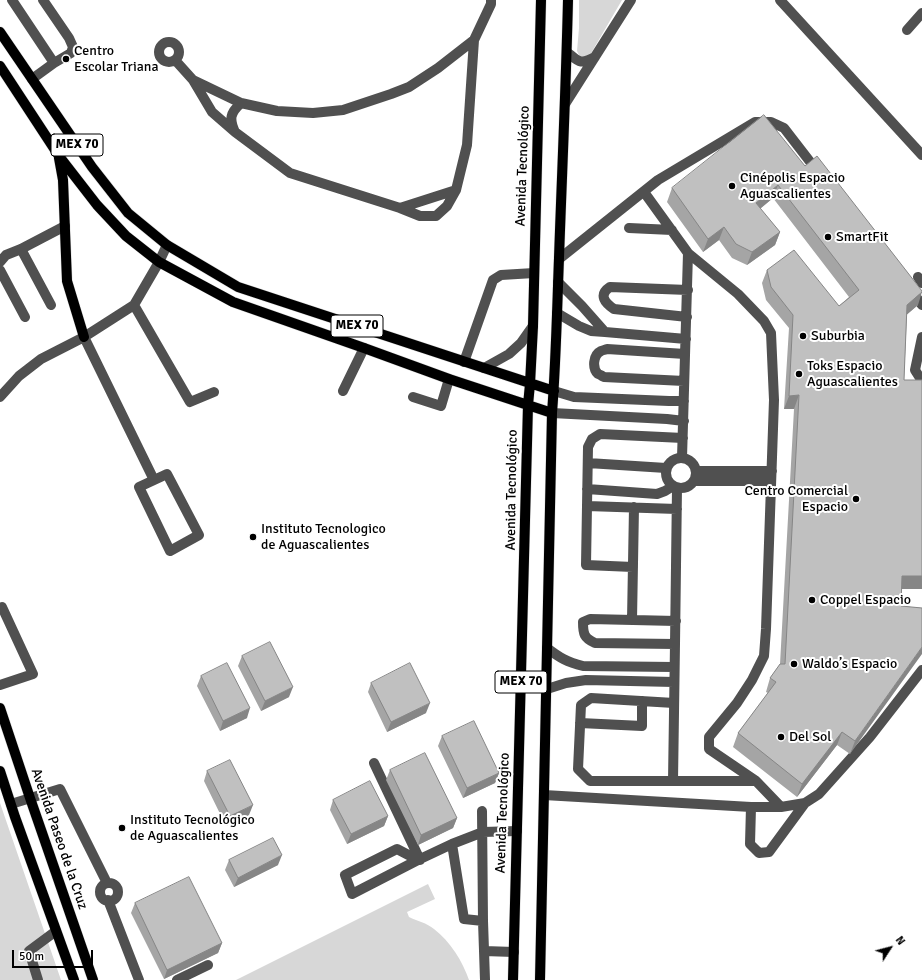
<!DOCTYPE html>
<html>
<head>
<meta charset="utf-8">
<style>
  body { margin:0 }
  #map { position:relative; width:922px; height:980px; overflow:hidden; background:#fff; font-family:Signika,sans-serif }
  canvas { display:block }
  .north { position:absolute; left:870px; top:928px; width:40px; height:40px; -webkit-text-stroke:3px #fff; paint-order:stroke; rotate:54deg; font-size:11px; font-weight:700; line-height:16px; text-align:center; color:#000 }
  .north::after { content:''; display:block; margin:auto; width:14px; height:18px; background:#000; clip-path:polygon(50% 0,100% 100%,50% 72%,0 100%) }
  .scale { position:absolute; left:12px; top:950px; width:81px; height:18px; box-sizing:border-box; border:2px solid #000; border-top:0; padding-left:5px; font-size:12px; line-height:14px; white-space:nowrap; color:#000; -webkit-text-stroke:3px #fff; paint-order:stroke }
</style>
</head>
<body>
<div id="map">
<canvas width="922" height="980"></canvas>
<div class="north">N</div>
<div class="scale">50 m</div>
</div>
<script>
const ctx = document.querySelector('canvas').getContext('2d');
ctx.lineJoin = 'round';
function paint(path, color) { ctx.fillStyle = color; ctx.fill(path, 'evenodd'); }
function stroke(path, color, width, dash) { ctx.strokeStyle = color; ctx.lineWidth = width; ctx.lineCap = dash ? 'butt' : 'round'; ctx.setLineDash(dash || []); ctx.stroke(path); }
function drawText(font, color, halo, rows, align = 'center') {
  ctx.font = font + ' Signika,sans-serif'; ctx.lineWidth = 4; ctx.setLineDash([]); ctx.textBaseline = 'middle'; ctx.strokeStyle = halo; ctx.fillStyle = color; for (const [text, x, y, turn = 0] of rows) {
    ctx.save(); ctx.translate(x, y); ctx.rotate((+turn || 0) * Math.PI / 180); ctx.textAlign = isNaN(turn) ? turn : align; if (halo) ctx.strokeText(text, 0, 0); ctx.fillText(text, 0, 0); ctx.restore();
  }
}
paint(new Path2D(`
  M579,0H622L590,55L585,59L580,57L577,51L579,28Z
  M0,803L61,980H0Z
  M428,884L435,899L407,912L409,917C417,921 427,923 434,929C450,941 463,962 469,980H236Z`), '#d7d7d7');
const major = new Path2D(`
  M0,32L92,167L128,213L167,245L238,287L554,391
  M0,66L59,156L97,205L126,236L159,262L233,302L364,348L449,379L552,413
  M59,158L63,180L67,281L84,337
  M0,708L30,798L93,980
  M0,771L15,817L74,980
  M513,980L528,405L530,384L533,326L541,0
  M540,980L552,413C556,362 557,310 559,258C562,172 566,86 568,0`);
stroke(major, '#dbdbdb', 11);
stroke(new Path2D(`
  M12,0L54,63L71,53L73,47L69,38L43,0
  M780,0L922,155
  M907,30L922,13
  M159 52a10 10 0 1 1 20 0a10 10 0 1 1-20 0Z
  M567,52C579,62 580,65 595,57
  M175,60L193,80L212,112L235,132L290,173L400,208L420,216H436L447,206L456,190L467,145L474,40L491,4V0
  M32,79L54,63
  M193,80L241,103L277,111L313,113L343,110L391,94L409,87L438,68L474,40
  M565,104L631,0
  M235,132C229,119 230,113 241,103
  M644,192L688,253L738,294L764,321L771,333L774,400L766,629L764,656L752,680L737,703L709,737V749L756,781H590L578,769L581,705L591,698L674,703
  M400,208L456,190
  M629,228L672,230
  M21,249L51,305
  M559,259L658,180L755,122H771L784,128L818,172
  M0,262L6,255L21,249L65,226
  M0,270L25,317
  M918,277L922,283
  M558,282L582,306L605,332L686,339
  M911,290L922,305
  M134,305L190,402L214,392
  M557,313L579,326L591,331L605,332
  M687,317L614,309C605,303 598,295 610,287L688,290
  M84,337L154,480
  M922,337L915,370L922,381
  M464,362L493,280L501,275L534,273
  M484,368L509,354L521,343L533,326
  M684,381L604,377C604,377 599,374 598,374C592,368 593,355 601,351C603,350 605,350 607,349L685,354
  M343,391L364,348
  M554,391L574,397L669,401H684
  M0,397L19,376L41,359L84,337L134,305L159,262L167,245
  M413,397L441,406L449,379
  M552,413L667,419L684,421
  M666 473a15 15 0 1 1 30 0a15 15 0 1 1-30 0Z
  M682,458L688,253
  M588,463L666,468
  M697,471H772
  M167,474L199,535L170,551L139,487Z
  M695,481H771
  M587,489L657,494L665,491L673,486
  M587,506L677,509
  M633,567L586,565L588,447L592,439L600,434L683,438
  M632,620L634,507
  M675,644L595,643C584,638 583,634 583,622L590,619L676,621
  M547,648C560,658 567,662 583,666L674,667
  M0,685L33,674L2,607
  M547,689L566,683L586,680L674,682
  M580,723L642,726V701
  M374,763L420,860
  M673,781L675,644L677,488
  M756,781L781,807
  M544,795L751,807H781L805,803L819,794L870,737L922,670
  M11,804L60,789L107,883
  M751,807L750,844L759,853L769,852L805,803
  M482,811L483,921L485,980
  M452,844L464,919L483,921
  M418,860L397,849L345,875L352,894L418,860L452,844L483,832L517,831
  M100 892a9 9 0 1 1 18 0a9 9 0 1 1-18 0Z
  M108,900L139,980
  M484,951L514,952
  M38,980L29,951L56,931
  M177,980L208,965`), '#505050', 10);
stroke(major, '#000', 10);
paint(new Path2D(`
  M805,166L918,305L907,314L904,380L901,606L922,608L850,754L837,745L797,797L733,747L738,733L768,693L766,692L770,678L780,664L794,409H784L789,328L766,300L762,283L767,270L839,306L849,297L773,198L760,209L780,232L775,245L747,265L732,258L719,240L703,252L667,202L672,188Z
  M242,656L289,697L261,711L238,666Z
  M201,676L247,718L220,731L197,686Z
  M371,683L426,713L387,732L368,692Z
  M442,736L499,773L495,783L463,798L438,746Z
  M390,770L457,818L453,828L418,845L386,780Z
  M207,771L249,815L226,826L204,781Z
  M333,800L388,816L384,826L347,844L330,810Z
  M229,860L278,865L234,887L225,870Z
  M135,903L222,943L218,953L164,979L131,913Z`), '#a5a5a5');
paint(new Path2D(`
  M778,185L773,198L751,216L756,203Z
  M724,227L719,240L703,252L708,239Z
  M780,232L775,245L747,265L752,252Z
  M922,292L918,305L903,318L907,305Z
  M799,395L794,409H784L789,396Z
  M902,576H922V589H897Z
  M922,647V654L850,754L855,741Z
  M293,687L289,697L261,711L265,701Z
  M430,703L426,713L387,732L391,722Z
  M250,708L247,718L220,731L223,721Z
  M842,732L837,745L797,797L802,784Z
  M499,773L495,783L463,798L467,788Z
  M253,805L249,815L226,826L230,816Z
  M388,816L384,826L347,844L351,834Z
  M457,818L453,828L418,845L421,835Z
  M282,855L278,865L234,887L238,878Z
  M222,943L218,953L164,979L167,970Z`), '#868686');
const building = new Path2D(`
  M764,115L805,166L817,156L922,291V292L907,305L904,380H922V576H902L901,606L922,608V647L855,741L842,732L802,784L738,733L776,682L770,678L780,664H785L799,395L789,396L793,315L771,287L767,270L794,250L839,306L859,290L778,185L756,203L780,232L752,252L736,244L724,227L708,239L672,188Z
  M270,642L293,687L265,701L242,656Z
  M227,663L250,708L223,721L201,676Z
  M410,663L430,703L391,722L371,683Z
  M474,721L499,773L467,788L442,736Z
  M425,753L457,818L421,835L390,770Z
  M230,760L253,805L230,816L207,771Z
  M370,781L388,816L351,834L333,800Z
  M273,838L282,855L238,878L229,860Z
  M189,877L222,943L167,970L135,903Z`);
paint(building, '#c0c0c0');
stroke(building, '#868686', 1);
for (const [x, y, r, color] of [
  [66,59,4,"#000"],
  [732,186,4,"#000"],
  [828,237,4,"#000"],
  [803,336,4,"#000"],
  [799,374,4,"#000"],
  [856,499,4,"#000"],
  [253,537,4,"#000"],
  [812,600,4,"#000"],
  [794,664,4,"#000"],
  [781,737,4,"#000"],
  [122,828,4,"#000"]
]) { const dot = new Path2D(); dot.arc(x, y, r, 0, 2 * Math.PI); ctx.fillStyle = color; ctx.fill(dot); stroke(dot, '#fff', 1.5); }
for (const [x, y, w] of [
  [77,145,52],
  [357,326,52],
  [521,682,52]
]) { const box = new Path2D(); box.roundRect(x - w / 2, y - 11, w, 22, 3); ctx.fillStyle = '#fff'; ctx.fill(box); stroke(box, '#000', 1); }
drawText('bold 13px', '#000', null, [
  ["MEX 70",77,145],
  ["MEX 70",357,326],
  ["MEX 70",521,682]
]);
drawText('14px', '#000', '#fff', [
  ["Centro",74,51],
  ["Escolar Triana",74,67],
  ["Cinépolis Espacio",740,178],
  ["Aguascalientes",740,194],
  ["SmartFit",836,237],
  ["Suburbia",811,336],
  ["Toks Espacio",807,366],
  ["Aguascalientes",807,382],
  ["Centro Comercial",848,491,"right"],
  ["Espacio",848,507,"right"],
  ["Instituto Tecnologico",261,529],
  ["de Aguascalientes",261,545],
  ["Coppel Espacio",820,600],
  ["Waldo’s Espacio",802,664],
  ["Del Sol",789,737],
  ["Instituto Tecnológico",130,820],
  ["de Aguascalientes",130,836]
], 'left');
drawText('14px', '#000', '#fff', [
  ["Avenida Tecnológico",523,166,-88],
  ["Avenida Tecnológico",512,490,-89],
  ["Avenida Tecnológico",503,813,-88],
  ["Avenida Paseo de la Cruz",59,839,71]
]);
</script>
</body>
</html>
